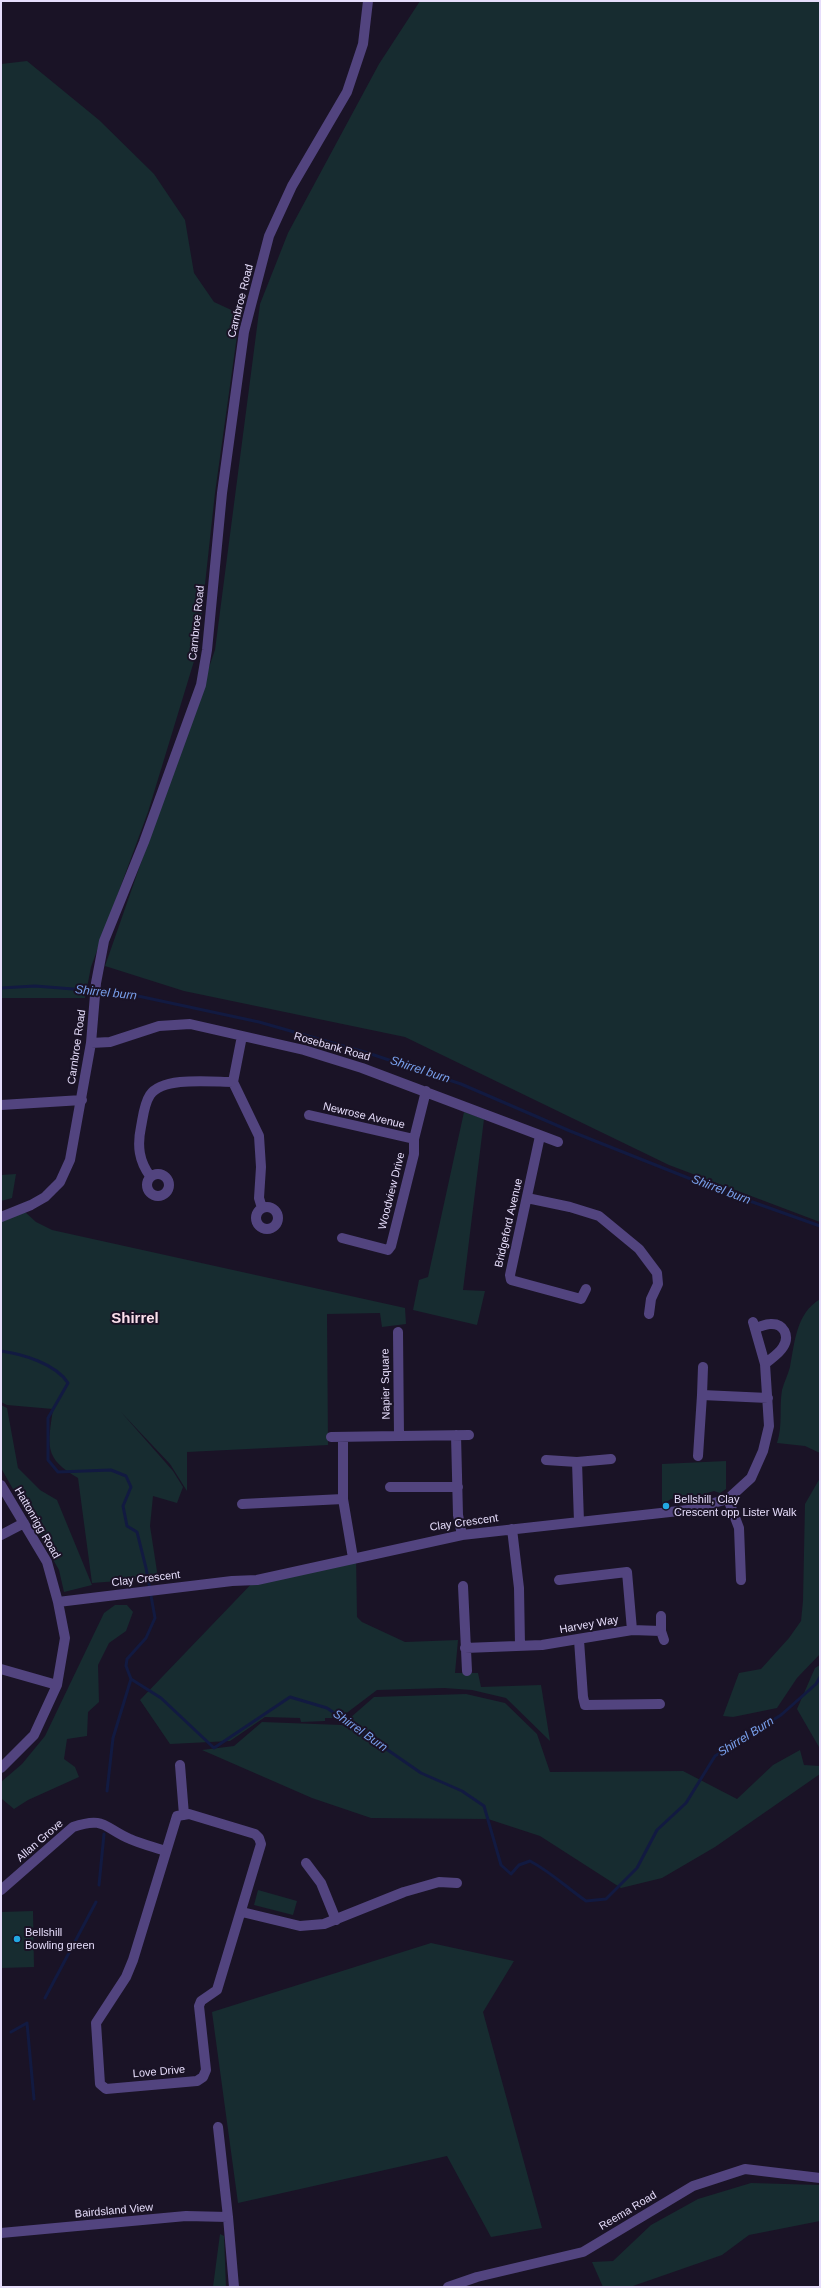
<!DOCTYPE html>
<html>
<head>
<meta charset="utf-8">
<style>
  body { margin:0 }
  #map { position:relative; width:821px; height:2288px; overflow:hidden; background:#1a1326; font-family:Helvetica,sans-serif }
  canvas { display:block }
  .frame { position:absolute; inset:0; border:2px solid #e6ddfb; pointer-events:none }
</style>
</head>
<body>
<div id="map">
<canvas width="821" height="2288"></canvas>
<div class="frame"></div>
</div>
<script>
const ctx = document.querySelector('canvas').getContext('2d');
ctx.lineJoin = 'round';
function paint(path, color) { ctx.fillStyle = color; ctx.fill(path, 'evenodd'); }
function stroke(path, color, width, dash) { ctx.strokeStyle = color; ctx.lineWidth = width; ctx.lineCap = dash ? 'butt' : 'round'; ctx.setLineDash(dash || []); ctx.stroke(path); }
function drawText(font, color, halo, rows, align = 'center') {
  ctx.font = font + ' Helvetica,sans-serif'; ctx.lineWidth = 4; ctx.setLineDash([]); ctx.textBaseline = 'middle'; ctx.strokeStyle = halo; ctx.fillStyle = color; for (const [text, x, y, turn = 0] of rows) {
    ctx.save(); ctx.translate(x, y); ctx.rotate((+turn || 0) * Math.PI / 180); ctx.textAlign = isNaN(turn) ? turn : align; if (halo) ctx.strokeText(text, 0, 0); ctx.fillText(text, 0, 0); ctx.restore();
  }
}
paint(new Path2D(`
  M420,1H820V1222L669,1165L405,1037L184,991L105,966L215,650L260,304L288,233L379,64Z
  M27,61L99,120L154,174L185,220L194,273L214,302L240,314L215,493L198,648L148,812L91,967L85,998H1V64Z
  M464,1112L484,1119L463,1290L485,1291L477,1325L413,1310L419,1280L428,1277Z
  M16,1174L12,1198L1,1201V1175Z
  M25,1212L36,1222L52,1230L405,1308L406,1324L382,1327L380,1313L327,1314L328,1445L187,1452V1491L170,1464L121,1412L173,1471L183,1487L177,1503L153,1496L150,1526L158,1578L92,1583L78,1478C43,1458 48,1445 53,1409L7,1405L1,1402V1287L4,1289L1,1287V1221Z
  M820,1299V1453L805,1446L777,1443C783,1425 779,1408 782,1390C784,1382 788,1375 790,1367C795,1341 796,1314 820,1299Z
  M1,1405L7,1408L18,1468L40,1490L57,1500L92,1585L64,1592L59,1570L1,1468Z
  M726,1461V1489L720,1493L714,1491L694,1497L671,1499L662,1505V1464Z
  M820,1478V1654L797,1678L777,1708L733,1717L723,1716L739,1673L761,1669L789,1638L801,1621L803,1601L805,1504Z
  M356,1555L357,1617L362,1622L405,1642L458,1640L455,1673H478L481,1687L541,1685L550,1741L506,1698L472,1690L444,1688L377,1690L340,1718H325V1721L301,1722L300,1718L265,1717L230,1741L170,1744L140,1700L258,1577Z
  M115,1605H127L133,1612L126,1631L109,1643L98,1665L99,1702L88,1712L87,1736L67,1739L64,1759L75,1767L79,1777L28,1800L14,1809L2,1799L1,1782L22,1764L45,1736L104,1613Z
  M820,1665V1747H819L797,1709L815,1668Z
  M466,1694L505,1703L537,1734L550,1772L683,1771L737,1799L773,1765L800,1750L804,1765L820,1766V1774L715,1847L662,1878L621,1888L540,1836L488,1819L371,1818L312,1798L202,1750L234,1746L262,1722L342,1725L374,1697Z
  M258,1890L297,1901L293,1915L254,1905Z
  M33,1911L34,1967L1,1968V1912Z
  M431,1943L514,1961L483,2012L542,2228L491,2237L447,2156L238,2203L212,2012Z
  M751,2183L820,2185V2221L749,2235L722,2255L630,2287H603L592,2262L613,2261L651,2225L698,2199Z
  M220,2234L224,2236L226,2287H213Z`), '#172c30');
stroke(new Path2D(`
  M1,988L35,986L124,993L259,1022L368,1053L461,1084L570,1131L716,1189L820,1226
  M1,1351C23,1354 56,1364 68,1383L48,1418V1460L58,1472L111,1470L126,1476L131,1487L123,1506L127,1526L137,1532L146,1568L155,1618L146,1638L127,1659L126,1666L131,1679L161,1698L214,1748L290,1697L327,1708L421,1773L462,1791L484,1806L501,1865L511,1874L519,1865L530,1861C551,1872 567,1888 586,1901L606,1899L637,1868L657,1830L686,1803L715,1756L781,1715L816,1684L820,1677
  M107,1791L113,1738L131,1679
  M99,1885L104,1834
  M45,1998L96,1902
  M11,2032L27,2023L34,2099`), '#121a41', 3);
stroke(new Path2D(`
  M91,1043L110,1042L159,1026L190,1024L304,1050L362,1068L558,1142
  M233,1082L259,1136L261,1167L259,1198L262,1208
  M1,1105L82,1100
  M309,1115L414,1139
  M540,1136L510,1275L511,1280L581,1299L586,1289
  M147 1185a11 11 0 1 1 22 0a11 11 0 1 1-22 0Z
  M150,1176C139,1161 137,1146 141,1127C143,1117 144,1104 150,1095C163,1076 212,1082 233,1082L242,1036
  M527,1198L570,1207L599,1216L639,1249L657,1273L658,1284L651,1299L649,1314
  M256 1218a11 11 0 1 1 22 0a11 11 0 1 1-22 0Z
  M1,1217L31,1205L45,1197L60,1182L70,1160L91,1043L96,983L104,941L144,842L201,685L207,650L222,493L244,332L269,236L292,186L347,92L363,44L368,1
  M342,1238L388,1250L391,1246L414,1154V1139L426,1091
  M755,1328C760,1327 766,1324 770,1324C784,1323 790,1336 783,1347C779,1354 770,1359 765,1364
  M398,1332L399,1436
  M702,1395L703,1367
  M456,1435L458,1515L462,1535
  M331,1437L469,1435
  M343,1438V1499L353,1558
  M698,1456L702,1395L768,1398
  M546,1460L577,1462L579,1522
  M577,1462L611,1459
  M1,1485L47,1562L58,1602L65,1638L57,1685L34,1735L1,1768
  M390,1487H458
  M728,1499L739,1528L741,1580
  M242,1504L343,1499
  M512,1529L519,1588L520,1645
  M1,1535L24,1523
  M463,1586L467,1671
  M58,1602L232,1581L257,1580L462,1535L688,1510L728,1499L751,1478L763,1451L769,1426L765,1364L753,1322
  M661,1616V1631L664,1640
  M632,1630L661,1631
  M579,1640L583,1697L585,1705L660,1704
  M465,1648L542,1645L632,1630L627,1572L559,1580
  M1,1669L57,1685
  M180,1765L184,1815
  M189,1814L255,1834L259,1838L261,1844L217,1990L201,2001L199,2006L206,2070L203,2077L197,2081L106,2089L100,2084L96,2023L126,1977L133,1960L177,1816Z
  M306,1863L321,1883L336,1920
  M1,1890L73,1827C105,1816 104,1828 130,1839C141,1844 154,1847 166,1851
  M242,1912L300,1926L324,1924L404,1892L439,1882L457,1883
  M218,2127L228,2217L234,2287
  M1,2233L186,2216L228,2217
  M448,2287L477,2277L583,2252L693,2186L745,2169L820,2178`), '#52447f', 10);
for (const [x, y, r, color] of [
  [666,1506,4,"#22a8e2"],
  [17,1939,4,"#22a8e2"]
]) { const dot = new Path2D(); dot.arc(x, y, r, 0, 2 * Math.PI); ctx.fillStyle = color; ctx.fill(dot); stroke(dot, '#1a1326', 1.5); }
drawText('11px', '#e6ddfb', '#1a1326', [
  ["Carnbroe Road",241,301,-76],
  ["Carnbroe Road",197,623,-84],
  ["Carnbroe Road",77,1047,-82],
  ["Rosebank Road",332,1047,16],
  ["Newrose Avenue",364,1116,13],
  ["Woodview Drive",392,1191,-76],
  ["Bridgeford Avenue",509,1223,-77],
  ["Napier Square",386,1384,-91],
  ["Hattonrigg Road",37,1523,60],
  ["Clay Crescent",464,1523,-8],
  ["Clay Crescent",146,1579,-7],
  ["Harvey Way",589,1625,-10],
  ["Allan Grove",40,1841,-41],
  ["Love Drive",159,2072,-5],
  ["Bairdsland View",114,2211,-5],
  ["Reema Road",628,2211,-31]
]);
drawText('11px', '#e6ddfb', '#1a1326', [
  ["Bellshill, Clay",674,1500],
  ["Crescent opp Lister Walk",674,1513],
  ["Bellshill",25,1933],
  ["Bowling green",25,1946]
], 'left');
drawText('italic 12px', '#79a0ed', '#1a1326', [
  ["Shirrel burn",106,993,6],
  ["Shirrel burn",420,1070,18],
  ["Shirrel burn",721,1190,21],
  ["Shirrel Burn",360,1731,35],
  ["Shirrel Burn",746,1737,-32]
]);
drawText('bold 15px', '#fbdfeb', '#1a1326', [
  ["Shirrel",135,1319]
]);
</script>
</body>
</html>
